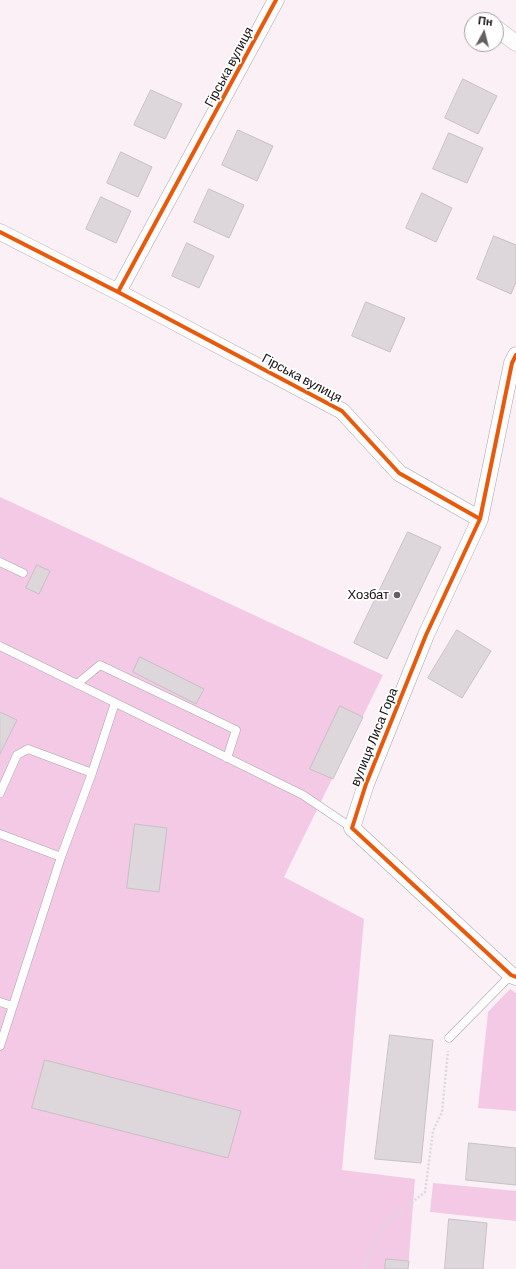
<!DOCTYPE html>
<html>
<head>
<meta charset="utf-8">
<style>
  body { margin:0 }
  #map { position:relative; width:516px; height:1269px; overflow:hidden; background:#faf0f6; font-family:Barlow,sans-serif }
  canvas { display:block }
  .north { position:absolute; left:464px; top:12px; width:40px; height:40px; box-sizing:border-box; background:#fff; border:1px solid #a19fa0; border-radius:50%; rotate:7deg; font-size:11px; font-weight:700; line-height:16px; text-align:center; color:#130e11 }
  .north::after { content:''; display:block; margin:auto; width:14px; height:18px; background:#645d61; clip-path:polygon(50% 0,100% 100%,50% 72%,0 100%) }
</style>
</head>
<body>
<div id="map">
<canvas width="516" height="1269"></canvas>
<div class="north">Пн</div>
</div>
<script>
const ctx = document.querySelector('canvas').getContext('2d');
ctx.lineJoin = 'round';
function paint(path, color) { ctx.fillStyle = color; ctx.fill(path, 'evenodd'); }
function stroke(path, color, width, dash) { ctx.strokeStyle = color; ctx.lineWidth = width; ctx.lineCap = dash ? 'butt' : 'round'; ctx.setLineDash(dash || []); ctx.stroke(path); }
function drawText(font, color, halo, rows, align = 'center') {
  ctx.font = font + ' Barlow,sans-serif'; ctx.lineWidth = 3.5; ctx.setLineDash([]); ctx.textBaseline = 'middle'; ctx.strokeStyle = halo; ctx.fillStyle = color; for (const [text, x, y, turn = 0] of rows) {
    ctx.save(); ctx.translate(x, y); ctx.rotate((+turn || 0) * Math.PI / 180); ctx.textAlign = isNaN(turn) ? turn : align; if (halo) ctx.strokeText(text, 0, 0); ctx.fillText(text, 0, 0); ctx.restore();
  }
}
paint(new Path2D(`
  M0,497L383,675L284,877L364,919L342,1170L415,1179L408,1269H0Z
  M510,989L516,993V1111L478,1108L488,1012Z
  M433,1183L516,1191V1221L430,1212Z`), '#f4c9e5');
const building = new Path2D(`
  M463,79L497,96L478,134L445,118Z
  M151,90L182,104L165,139L134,125Z
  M238,130L273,146L257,181L222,165Z
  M449,133L483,148L467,183L433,169Z
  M121,152L152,167L138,197L107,183Z
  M209,189L244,205L229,238L194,222Z
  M422,193L452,208L436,242L406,228Z
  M101,197L131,211L116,243L86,229Z
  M494,236L516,245V282L511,294L477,279Z
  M187,243L214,256L199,288L172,276Z
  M366,302L405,318L390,352L352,336Z
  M408,532L441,547L387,659L354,643Z
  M37,565L50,571L39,594L26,588Z
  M457,630L491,651L462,698L428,678Z
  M140,657L204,689L196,704L133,672Z
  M340,706L363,717L333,779L310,769Z
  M0,712L17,720L0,754Z
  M135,824L167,828L159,892L127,888Z
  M390,1035L433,1040L421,1163L375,1159Z
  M45,1060L241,1111L228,1158L32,1108Z
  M469,1143L516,1148V1185L466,1180Z
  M449,1219L487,1223L483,1269H445Z
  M386,1259L409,1261L408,1269H385Z`);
paint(building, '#ddd6da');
stroke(building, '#c7c0c4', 1);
const lane = new Path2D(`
  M0,562L23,573
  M0,646L303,795L352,828
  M77,684L100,665L236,730L227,758
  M0,793L17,755L28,749L92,773
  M0,834L61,857
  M0,1002L12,1006
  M449,1038L511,975
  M0,1046L61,857L92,773L115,703`);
const street = new Path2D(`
  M496,28L516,43
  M0,232L118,292L342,411L399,473L480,519
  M118,292L276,0
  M516,355L512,363L480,519L426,635L366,784L352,828L511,975L516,977`);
stroke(lane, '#aca5a9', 9);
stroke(street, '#aca5a9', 17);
stroke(new Path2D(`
  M364,1269L376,1238L386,1223L425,1192L433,1131L442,1112L448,1051`), '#dcd9db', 2.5, [2, 2]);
stroke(lane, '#fefdfe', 8);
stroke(street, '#fefdfe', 16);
stroke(new Path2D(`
  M0,232L118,292L342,411L399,473L480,519
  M118,292L276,0
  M516,355L512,363L480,519L426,635L366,784L352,828L511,975L516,977`), '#e8590c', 4);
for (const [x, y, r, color] of [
  [397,595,4,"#645d61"]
]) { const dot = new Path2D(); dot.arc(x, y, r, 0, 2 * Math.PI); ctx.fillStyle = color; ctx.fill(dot); stroke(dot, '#fff', 1.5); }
drawText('13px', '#130e11', '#fff', [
  ["Гірська вулиця",229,67,-62],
  ["Гірська вулиця",302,378,28],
  ["вулиця Лиса Гора",374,737,-68]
]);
drawText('13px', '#130e11', '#fff', [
  ["Хозбат",389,595]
], 'right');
</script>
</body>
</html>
